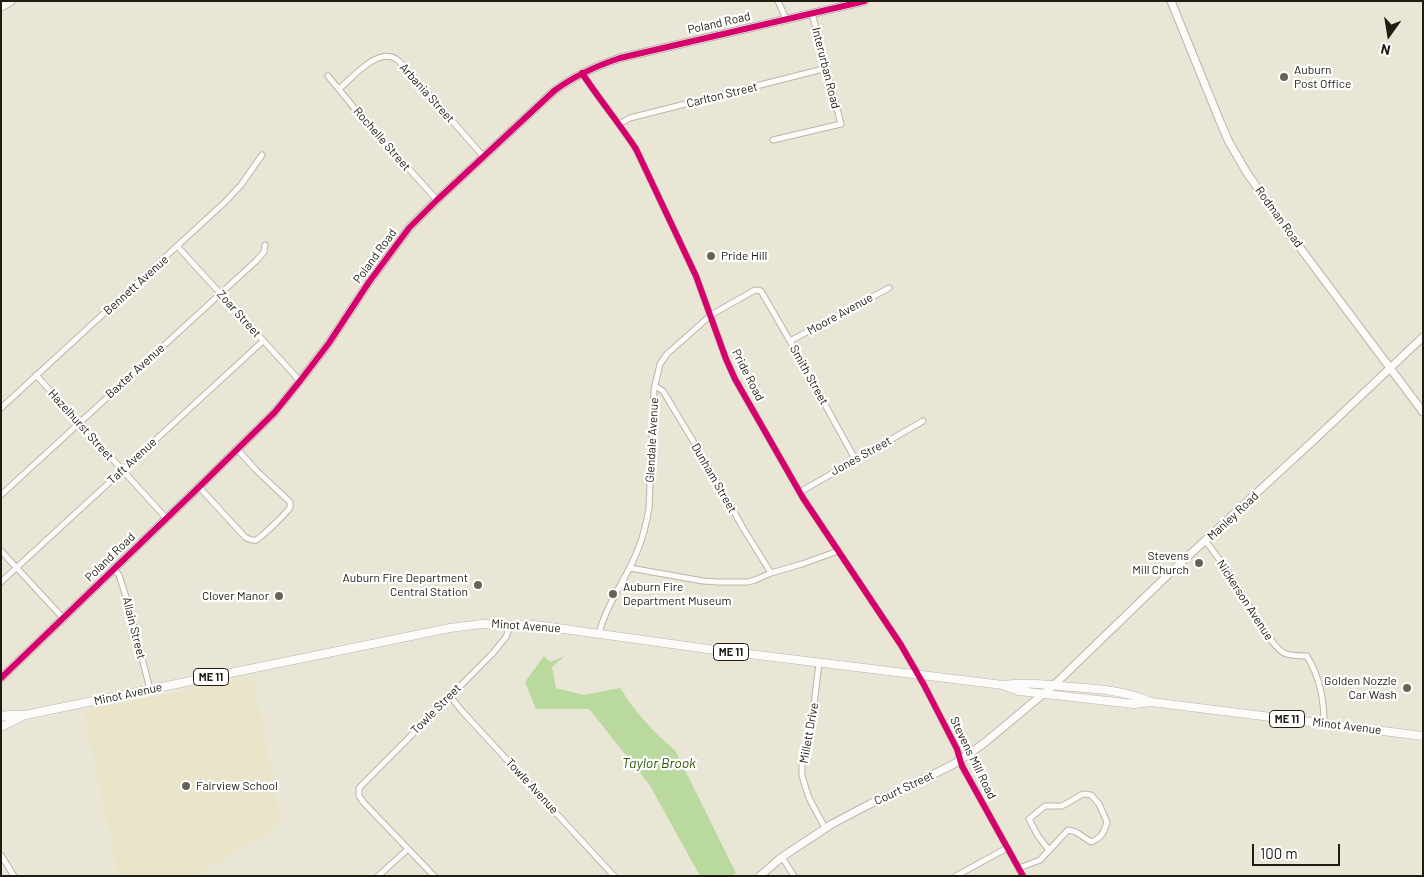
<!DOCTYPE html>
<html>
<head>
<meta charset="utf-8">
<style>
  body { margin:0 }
  #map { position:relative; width:1424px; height:877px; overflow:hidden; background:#e9e6d6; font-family:Barlow,sans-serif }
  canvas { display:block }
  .frame { position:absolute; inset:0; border:2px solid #1f1c12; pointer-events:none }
  .north { position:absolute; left:1364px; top:10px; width:50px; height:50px; -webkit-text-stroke:4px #fff; paint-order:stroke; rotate:193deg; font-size:14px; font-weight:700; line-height:20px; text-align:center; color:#1f1c12 }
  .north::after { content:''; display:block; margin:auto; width:18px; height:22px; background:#1f1c12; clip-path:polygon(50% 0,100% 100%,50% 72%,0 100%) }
  .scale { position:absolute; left:1252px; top:844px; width:88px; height:22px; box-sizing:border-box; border:2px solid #1f1c12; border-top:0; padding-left:6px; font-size:15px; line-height:18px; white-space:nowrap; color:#1f1c12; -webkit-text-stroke:4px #fff; paint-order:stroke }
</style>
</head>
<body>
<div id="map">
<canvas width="1424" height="877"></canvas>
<div class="frame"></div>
<div class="north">N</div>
<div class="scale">100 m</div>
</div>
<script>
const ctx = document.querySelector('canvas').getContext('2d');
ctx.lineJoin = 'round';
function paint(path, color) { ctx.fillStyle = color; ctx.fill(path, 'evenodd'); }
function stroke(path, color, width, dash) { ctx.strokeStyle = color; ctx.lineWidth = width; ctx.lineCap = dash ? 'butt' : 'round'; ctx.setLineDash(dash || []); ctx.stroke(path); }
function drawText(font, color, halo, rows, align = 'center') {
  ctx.font = font + ' Barlow,sans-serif'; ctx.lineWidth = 4.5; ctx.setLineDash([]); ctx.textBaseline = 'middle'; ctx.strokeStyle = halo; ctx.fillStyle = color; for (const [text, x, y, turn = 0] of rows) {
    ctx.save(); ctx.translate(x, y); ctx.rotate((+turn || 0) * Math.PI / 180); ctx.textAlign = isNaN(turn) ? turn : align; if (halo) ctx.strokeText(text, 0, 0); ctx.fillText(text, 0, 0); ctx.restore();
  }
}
paint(new Path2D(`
  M253,677L281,824L196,876H118L84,711Z`), '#eae4c9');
paint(new Path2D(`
  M544,656L550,662L565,656L552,667L556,688L584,695L620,688C636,713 652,731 675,750L736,873L732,876H700L649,784L589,709H536L525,682Z`), '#bad99f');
const street = new Path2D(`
  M778,1L786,19
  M582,73C599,99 619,123 636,149L696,276L726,359L735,379L803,498L901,645L924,685L957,749L962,766L1023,876
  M328,76L360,115L437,200
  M339,89C352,78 378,47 396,59C401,62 406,69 410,73L484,157
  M619,124L630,118L827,68
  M773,140L841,124L812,13
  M178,247L300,381
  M790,341L889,288
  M36,375L166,518
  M655,386L663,391L707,464L743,528L771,573
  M1,408L225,202L241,185L262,155
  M199,487L245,537C248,539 252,541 256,540C261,538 285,514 289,509C291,506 290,506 290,502L256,470L237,449
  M800,492L923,421
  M1,495L256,261L264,252L265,245
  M1206,541C1214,553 1223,564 1231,576C1241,592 1269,645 1284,653C1291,656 1299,656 1307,656C1320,678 1324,699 1324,724
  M1,551L64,619
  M630,568L703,581L717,582H748L755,580L771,573L802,564L838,551
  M114,569L119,575L126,597L150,689
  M1,582L263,341
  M599,634C603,616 612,601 621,584C636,557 644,539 649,508L654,390L660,364L667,354L711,315L755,290L761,291L790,341L855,459
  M819,663L812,721L802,765V776L809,798L825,828
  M450,696L462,711L614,876
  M1,855L14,876
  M782,857L794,876
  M1019,868L1040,860L1068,830L1076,832L1091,842C1101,838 1104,833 1107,822L1099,804L1091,795L1083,794L1062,806H1045L1029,819L1038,836L1049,850
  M378,876L408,849
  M434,876L364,803L359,796V788L493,653L506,637L511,624
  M956,876L1007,848`);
const secondary = new Path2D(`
  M1171,1L1219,119L1229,142L1247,173L1289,233L1423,412
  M1,678L199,487L275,412L300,381L329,343L369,282L409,228L437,200L554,91C574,76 596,66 620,58L865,1
  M760,876L782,857L832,824L870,804L938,772L954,764L983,744L1054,685L1173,570L1313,441L1423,337`);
const primary = new Path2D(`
  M1005,686L1019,691L1134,704L1151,702L1423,736
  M1,717L9,715H25L450,628L482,624L535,625L708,649L1003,685C1027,682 1048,685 1072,687C1099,689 1127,691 1151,702
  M1,727L23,716`);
const highway = new Path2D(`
  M1,6L10,1`);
stroke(street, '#b9b6aa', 7);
stroke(secondary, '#b9b6aa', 9);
stroke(primary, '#b9b6aa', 9);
stroke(highway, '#b9b6aa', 11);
stroke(street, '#fcfbf9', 5);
stroke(secondary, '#fcfbf9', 7);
stroke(primary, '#fcfbf9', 8);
stroke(highway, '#fcfbf9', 9);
stroke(new Path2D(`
  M582,73C599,99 619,123 636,149L696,276L726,359L735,379L803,498L901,645L924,685L957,749L962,766L1023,876
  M1,678L199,487L275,412L300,381L329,343L369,282L409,228L437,200L554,91C574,76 596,66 620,58L865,1`), '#d6006c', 6);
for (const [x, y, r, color] of [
  [1284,77,5,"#666357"],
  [711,256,5,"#666357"],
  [1199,563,5,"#666357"],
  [478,585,5,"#666357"],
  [613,594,5,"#666357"],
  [279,596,5,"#666357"],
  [1407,688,5,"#666357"],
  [186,786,5,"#666357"]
]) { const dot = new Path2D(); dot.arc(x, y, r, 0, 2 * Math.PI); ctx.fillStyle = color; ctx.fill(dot); stroke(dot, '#fff', 2); }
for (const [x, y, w] of [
  [731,652,35],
  [211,677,35],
  [1287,719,35]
]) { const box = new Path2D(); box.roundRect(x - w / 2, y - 8.5, w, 17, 4); ctx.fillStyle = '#fff'; ctx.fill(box); stroke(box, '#1f1c12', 1); }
drawText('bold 11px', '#1f1c12', null, [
  ["ME 11",731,652],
  ["ME 11",211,677],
  ["ME 11",1287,719]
]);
drawText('12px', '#1f1c12', '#fff', [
  ["Poland Road",719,23,-13],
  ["Interurban Road",826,68,76],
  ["Arbania Street",427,93,48],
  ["Carlton Street",722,95,-14],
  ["Rochelle Street",382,139,49],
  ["Rodman Road",1279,217,54],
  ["Poland Road",375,256,-54],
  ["Bennett Avenue",136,285,-42],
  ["Zoar Street",239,314,48],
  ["Moore Avenue",840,314,-29],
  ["Baxter Avenue",135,371,-42],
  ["Pride Road",748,375,63],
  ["Smith Street",809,375,61],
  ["Hazelhurst Street",81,425,48],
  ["Glendale Avenue",652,440,-87],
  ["Jones Street",861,456,-29],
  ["Taft Avenue",132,461,-43],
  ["Dunham Street",714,478,60],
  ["Manley Road",1233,516,-43],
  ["Poland Road",110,557,-44],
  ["Nickerson Avenue",1245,600,57],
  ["Minot Avenue",526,626,4],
  ["Allain Street",134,628,76],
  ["Minot Avenue",128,694,-12],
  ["Towle Street",436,709,-45],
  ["Minot Avenue",1347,726,7],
  ["Millett Drive",809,733,-80],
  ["Stevens Mill Road",973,758,64],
  ["Towle Avenue",532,786,47],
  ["Court Street",904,788,-25]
]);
drawText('12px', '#1f1c12', '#fff', [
  ["Auburn",1294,70],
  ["Post Office",1294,84],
  ["Pride Hill",721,256],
  ["Stevens",1189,556,"right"],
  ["Mill Church",1189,570,"right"],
  ["Auburn Fire Department",468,578,"right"],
  ["Central Station",468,592,"right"],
  ["Auburn Fire",623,587],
  ["Department Museum",623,601],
  ["Clover Manor",269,596,"right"],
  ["Golden Nozzle",1397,681,"right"],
  ["Car Wash",1397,695,"right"],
  ["Fairview School",196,786]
], 'left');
drawText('italic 14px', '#325909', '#fff', [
  ["Taylor Brook",659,763]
]);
</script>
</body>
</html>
